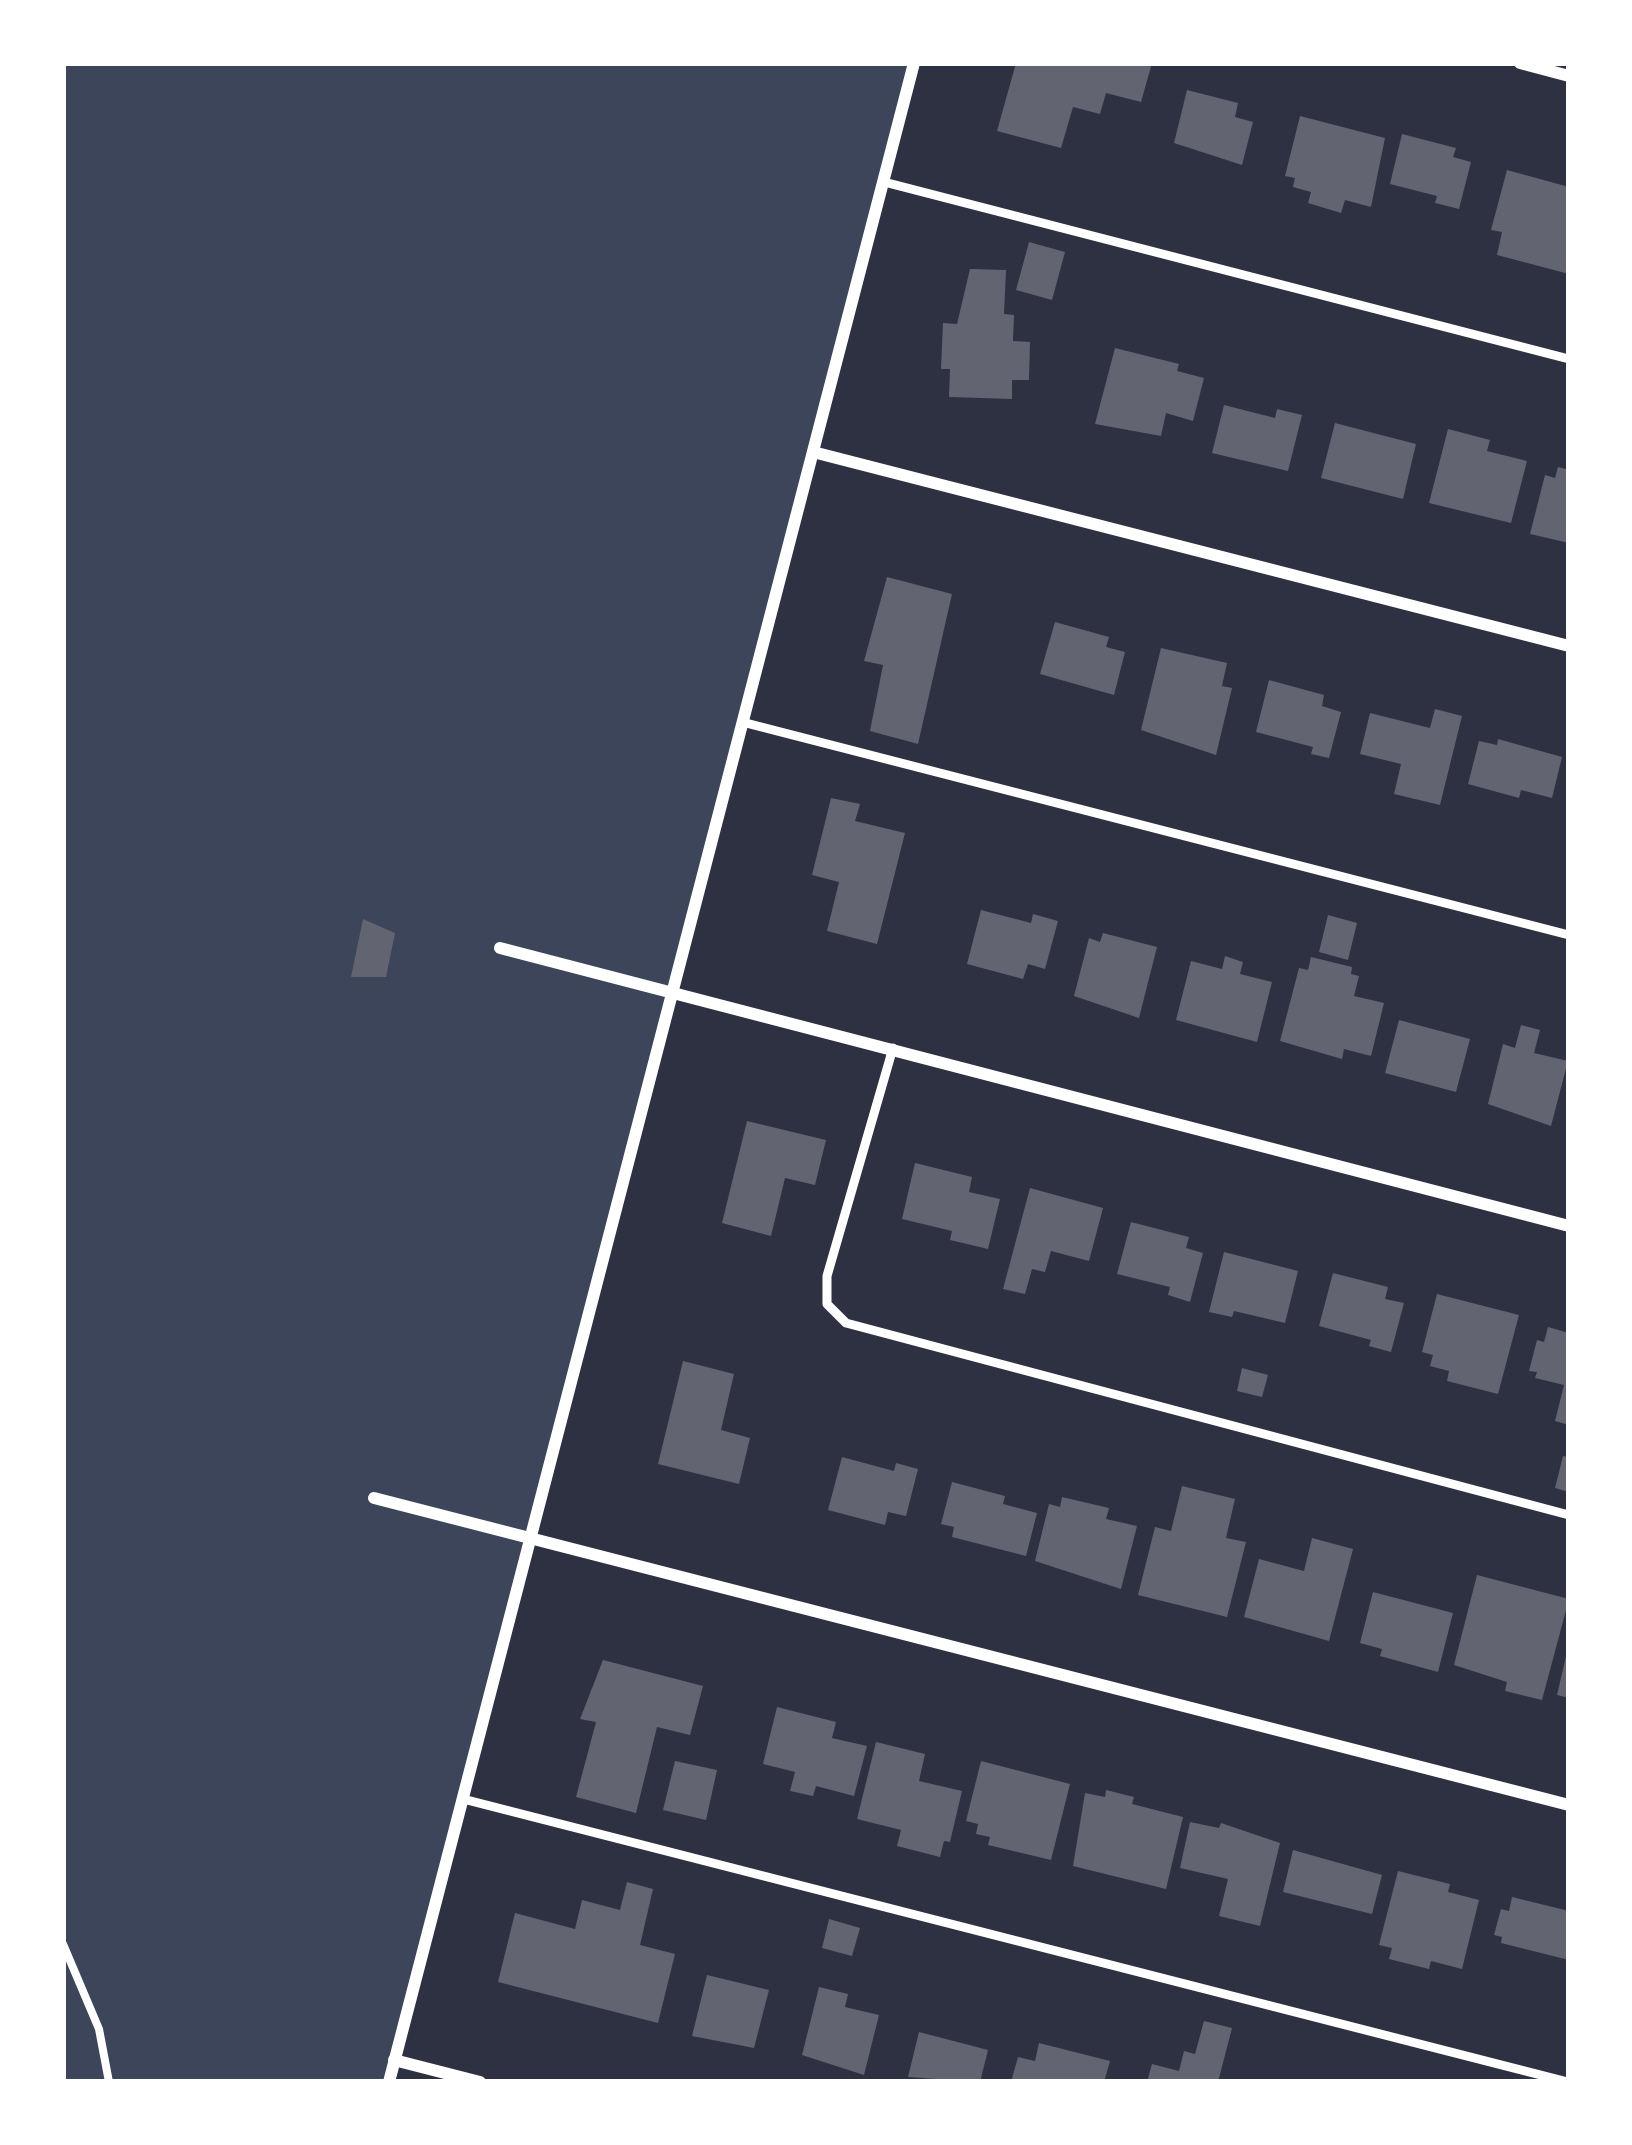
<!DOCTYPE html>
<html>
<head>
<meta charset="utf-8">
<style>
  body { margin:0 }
  #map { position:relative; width:1632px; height:2145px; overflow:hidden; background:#2d3142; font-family:Quicksand,sans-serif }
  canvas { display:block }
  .frame { position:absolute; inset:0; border:66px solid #fff; pointer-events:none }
</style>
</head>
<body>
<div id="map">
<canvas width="1632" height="2145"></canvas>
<div class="frame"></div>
</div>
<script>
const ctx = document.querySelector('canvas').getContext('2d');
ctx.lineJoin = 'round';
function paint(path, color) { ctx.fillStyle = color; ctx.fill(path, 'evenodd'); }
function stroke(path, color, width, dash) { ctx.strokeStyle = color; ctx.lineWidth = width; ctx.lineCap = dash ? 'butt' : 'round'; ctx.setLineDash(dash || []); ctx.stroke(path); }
paint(new Path2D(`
  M63,63H914L389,2082H63Z`), '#3c4559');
paint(new Path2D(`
  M1016,63H1152L1141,102L1106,93L1100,114L1073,107L1061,148L997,131Z
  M1187,90L1238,103L1235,117L1253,122L1242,165L1174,143Z
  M1300,116L1385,138L1371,207L1345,200L1341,213L1308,203L1311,192L1293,187L1295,178L1285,176Z
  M1402,134L1456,148L1453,157L1471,162L1459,209L1435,203L1437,196L1390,184Z
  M1507,170L1569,187V274L1497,255L1502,232L1491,230Z
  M1029,242L1065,252L1052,300L1016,290Z
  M970,269L1006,270L1004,314L1014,315L1013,341L1030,342L1029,380H1012V399L949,397L950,369H941L943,323L957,324Z
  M1115,348L1179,364L1177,371L1204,378L1193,421L1166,413L1161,436L1095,424Z
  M1224,405L1275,418L1277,409L1302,415L1288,471L1212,453Z
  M1335,423L1416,444L1403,499L1321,478Z
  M1448,429L1490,440L1487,451L1527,461L1511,523L1429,503Z
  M1558,467L1569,470V543L1530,534L1545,475L1555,478Z
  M887,577L952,594L918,744L870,731L883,665L864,661Z
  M1055,622L1109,637L1106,647L1125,652L1114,695L1040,674Z
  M1161,648L1227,663L1222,686L1232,688L1216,755L1141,730Z
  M1269,680L1324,695L1322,706L1341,712L1329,758L1311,754L1313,747L1256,732Z
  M1435,709L1462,716L1440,805L1394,794L1401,764L1360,754L1370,713L1430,728Z
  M1498,739L1562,757L1552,798L1521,790L1519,798L1468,784L1479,741L1497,745Z
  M831,798L860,804L855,821L905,833L877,944L827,931L839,882L812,875Z
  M981,910L1031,923L1033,914L1058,921L1045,969L1028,964L1023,979L967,964Z
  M1328,915L1357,923L1348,960L1319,952Z
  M363,919L395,933L386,977H351Z
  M1103,933L1157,947L1139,1018L1074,996L1089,938L1100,942Z
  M1225,956L1243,962L1240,974L1272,982L1257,1042L1176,1020L1191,961L1222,969Z
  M1311,957L1352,967L1351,974L1359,976L1354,996L1384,1003L1371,1056L1344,1049L1342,1059L1280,1041L1299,968L1308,970Z
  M1399,1020L1470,1039L1456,1092L1385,1073Z
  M1521,1025L1540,1030L1534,1053L1568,1061L1551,1126L1488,1104L1503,1044L1515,1048Z
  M747,1121L826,1140L815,1185L785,1178L771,1236L722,1223Z
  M915,1163L972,1177L969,1192L1000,1199L988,1249L950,1240L952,1231L902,1219Z
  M1030,1188L1103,1208L1089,1261L1051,1251L1045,1272L1032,1269L1025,1294L1003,1289Z
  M1131,1222L1189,1237L1186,1248L1203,1253L1190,1302L1168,1295L1170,1287L1117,1274Z
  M1224,1252L1298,1271L1285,1323L1234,1311L1232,1317L1209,1312Z
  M1333,1273L1388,1287L1385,1299L1404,1303L1391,1352L1369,1346L1371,1340L1319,1326Z
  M1437,1294L1519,1315L1498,1394L1447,1381L1449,1371L1430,1366L1433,1355L1422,1352Z
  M1548,1327L1569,1333V1425L1555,1421L1564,1385L1535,1378L1537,1372L1529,1371L1537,1340L1544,1342Z
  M683,1361L734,1374L721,1430L750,1438L739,1484L658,1464Z
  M1242,1368L1268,1375L1262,1397L1237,1391Z
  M1563,1456L1569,1457V1492L1555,1488Z
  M842,1457L894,1471L896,1463L918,1469L906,1516L888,1512L885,1525L828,1510Z
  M952,1482L1005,1496L1003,1504L1037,1513L1026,1556L952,1537L954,1527L941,1524Z
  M1182,1486L1235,1499L1226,1538L1246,1542L1227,1617L1138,1595L1155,1527L1171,1531Z
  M1062,1497L1109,1508L1106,1519L1137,1526L1121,1589L1035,1561L1049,1504L1060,1507Z
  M1312,1538L1353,1549L1329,1641L1244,1617L1259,1559L1304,1571Z
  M1477,1575L1569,1599L1542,1700L1505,1691L1507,1682L1454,1665Z
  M1373,1592L1453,1613L1438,1672L1380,1656L1382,1649L1360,1643Z
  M1567,1652L1569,1653V1698L1557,1695Z
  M603,1660L703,1686L690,1735L657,1727L636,1813L576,1797L596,1722L580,1719Z
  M777,1707L836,1722L832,1738L867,1746L854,1796L816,1786L813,1796L790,1791L795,1772L763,1764Z
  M876,1742L925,1754L919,1781L962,1791L950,1842L944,1841L940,1857L897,1846L901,1830L857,1819Z
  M675,1761L717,1770L706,1820L663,1810Z
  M981,1761L1070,1784L1051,1860L988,1845L990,1837L976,1834L978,1824L966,1821Z
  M1106,1790L1134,1797L1132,1804L1183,1817L1166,1889L1073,1866L1085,1793L1105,1797Z
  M1190,1822L1219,1828L1221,1823L1280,1843L1260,1926L1219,1916L1228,1879L1180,1868Z
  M1293,1850L1382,1875L1372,1914L1283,1892Z
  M1398,1871L1450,1884L1448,1892L1479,1900L1462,1969L1431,1961L1429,1969L1389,1959L1392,1948L1379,1945Z
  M627,1882L653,1889L640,1945L675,1954L658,2023L498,1982L515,1913L575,1929L582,1900L620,1910Z
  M1512,1897L1569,1911V1960L1501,1943L1502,1937L1494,1935L1501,1909L1509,1911Z
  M829,1919L860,1928L852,1956L822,1948Z
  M707,1975L769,1990L754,2048L692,2036Z
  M819,1987L848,1994L845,2007L879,2015L864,2075L802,2055Z
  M1204,2021L1232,2028L1218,2082H1147L1152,2064L1179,2071L1184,2051L1195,2054Z
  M919,2032L988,2050L980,2082L908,2077Z
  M1039,2043L1110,2061L1104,2082H1011L1018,2057L1035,2061Z`), '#626471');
stroke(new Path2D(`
  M63,1944L99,2029L109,2082`), '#fff', 8);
stroke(new Path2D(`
  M884,182L1569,359
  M742,722L1569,935
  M893,1048L827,1276V1304L846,1323L1569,1515
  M463,1799L1568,2082`), '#fff', 9);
stroke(new Path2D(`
  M1520,63L1569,76
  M813,452L1569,646
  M500,948L1569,1226
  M374,1498L1569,1805
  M394,2060L480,2082
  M389,2082L914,63`), '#fff', 12);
</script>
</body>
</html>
